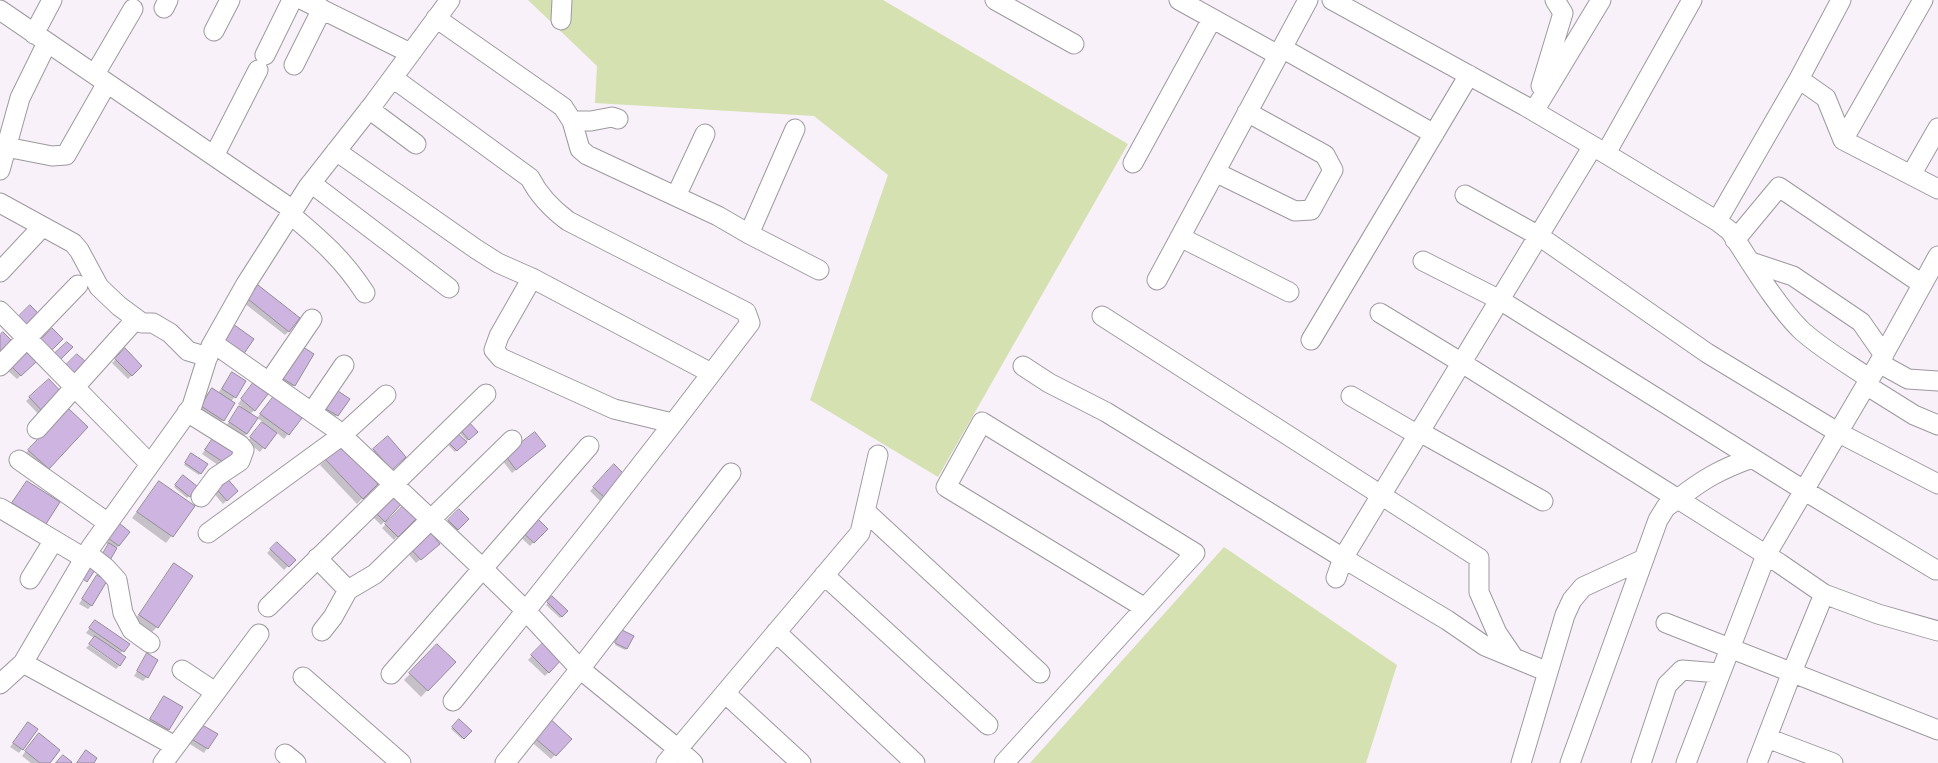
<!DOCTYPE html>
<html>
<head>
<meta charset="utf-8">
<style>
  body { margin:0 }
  canvas { display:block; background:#f8f1fa }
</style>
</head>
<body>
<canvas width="1938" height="763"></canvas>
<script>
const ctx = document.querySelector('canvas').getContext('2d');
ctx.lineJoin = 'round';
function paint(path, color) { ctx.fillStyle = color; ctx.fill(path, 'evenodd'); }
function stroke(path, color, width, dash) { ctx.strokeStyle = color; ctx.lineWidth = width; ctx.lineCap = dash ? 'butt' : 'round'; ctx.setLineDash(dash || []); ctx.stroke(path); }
paint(new Path2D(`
  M528,0H883L1128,144L938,477L810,400L888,175L814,116L595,103L597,66Z
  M1224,547L1397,665L1366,763H1030Z`), '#d5e1b0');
paint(new Path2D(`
  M255,291L289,331L285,335L244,303Z
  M125,350L141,366L128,379L112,363Z
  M297,350L294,385L290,389L277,381Z
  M25,352L35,362L17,379L7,370Z
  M233,373L235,397L231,401L223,420L220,424L198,410L208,393L212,390L218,393Z
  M49,380L41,417L26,401Z
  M253,384L255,410L250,414L247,434L243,437L226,426L241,406L238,404Z
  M334,397L348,399L333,420L323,413Z
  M270,401L301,418L284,439L276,432L260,452L247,442L263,422L257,418Z
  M62,415L87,428L42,475L23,456Z
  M457,430L476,432L467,441Z
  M215,436L225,463L221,467L202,454Z
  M388,438L405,457L387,473L370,454Z
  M445,442H465L455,452Z
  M339,446L376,484L357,504L320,465Z
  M541,449L512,473L502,460L506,456Z
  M190,456L200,473L199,475L184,465Z
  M614,466L625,476L600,501L590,491Z
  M181,478L189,496L187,498L174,487Z
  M27,482L59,503L39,530L7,509Z
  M159,482L194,506L166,543L132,518Z
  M215,486L233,495L223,504L211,490Z
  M402,503L381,525L368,512Z
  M405,506L416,517L394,540L382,528Z
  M459,510L468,519L456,531L447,522Z
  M115,528L119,546L100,558L109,545L105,542Z
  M547,529L530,546L515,532Z
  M277,543L294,560L284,570L267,553Z
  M435,547L416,563L405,550Z
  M175,565L157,627L151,633L134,621Z
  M97,576L92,605L88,609L79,604Z
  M552,598L567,611L560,618L546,605Z
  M92,625L128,644L120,654L86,633Z
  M621,633L626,648L625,650L615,645Z
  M545,642L562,658L545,676L528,660Z
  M89,645L119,666L116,669L86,648Z
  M437,646L454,662L421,697L404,680Z
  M147,655V677L143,681L134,676Z
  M165,697L168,729L165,733L147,723Z
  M459,720L470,731L462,739L451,729Z
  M28,723L22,749L19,753L10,747Z
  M216,734L204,753L185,741Z
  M35,738L49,763H31L22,756Z
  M527,738L570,739L551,759Z`), '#0003');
const building = new Path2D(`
  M258,285L300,318L289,332L248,299Z
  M30,305L42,317L28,331L16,319Z
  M233,324L254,339L243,355L222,340Z
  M52,328L63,339L51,351L40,341Z
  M3,332L14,343L0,354V335Z
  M67,342L73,347L59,361L53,355Z
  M300,345L314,354L295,386L280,377Z
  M125,348L142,366L132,376L115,359Z
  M25,351L36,362L21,376L10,365Z
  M77,354L87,363L74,377L64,367Z
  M232,372L246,381L236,398L222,389Z
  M49,379L65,396L45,414L29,397Z
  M253,383L268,394L255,411L241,399Z
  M212,388L235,403L224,421L201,406Z
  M338,391L350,399L338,416L326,409Z
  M274,396L302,418L289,435L260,414Z
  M239,406L258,418L247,434L229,422Z
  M68,408L88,427L49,469L28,450Z
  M467,420L478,432L469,440L458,427Z
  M262,422L277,433L265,449L250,437Z
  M455,431L467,442L457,451L446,440Z
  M535,432L546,446L516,470L505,455Z
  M215,435L236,449L226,464L205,450Z
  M388,436L406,457L392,470L373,449Z
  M339,445L378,484L363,499L325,459Z
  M191,453L208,464L201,474L185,463Z
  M614,464L626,476L605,498L593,487Z
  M183,475L198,487L190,497L175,485Z
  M225,476L238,491L227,501L214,486Z
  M27,481L60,502L46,524L12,503Z
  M159,481L195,506L173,537L137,512Z
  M389,489L403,502L385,522L371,508Z
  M405,504L418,517L398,537L385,524Z
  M459,509L469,519L458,530L448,520Z
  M532,513L548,529L534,543L518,528Z
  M119,523L130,532L119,546L108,538Z
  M428,529L440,544L421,560L408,546Z
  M277,542L296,560L289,567L270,549Z
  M109,543L117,548L109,562L101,557Z
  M91,558L99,564L87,582L79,576Z
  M174,563L193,576L158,628L139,615Z
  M97,575L107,581L92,606L82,599Z
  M552,596L568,611L562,617L547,602Z
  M95,620L130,644L124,652L89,628Z
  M622,630L634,636L627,649L615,643Z
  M95,636L126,657L120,666L89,644Z
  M545,641L563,658L549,673L531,655Z
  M437,644L456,662L428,691L409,673Z
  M147,653L158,660L148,678L137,671Z
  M164,696L183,707L169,730L150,719Z
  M546,715L572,739L556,756L530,734Z
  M459,719L472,731L464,739L452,727Z
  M28,722L38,729L23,750L13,743Z
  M197,722L218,734L208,749L188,737Z
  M39,733L60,750L50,763H40L25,751Z
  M86,750L97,758L94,763H77Z
  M63,755L72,762L71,763H56Z`);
paint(building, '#ceb4e0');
stroke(building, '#938e96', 1);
const minor = new Path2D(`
  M303,0L410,53
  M995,0L1074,44
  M1179,0L1278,55
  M1332,0L1525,106L1593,146L1343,558L1447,620L1485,646L1548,672L1521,763
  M164,8L168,0
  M0,10L214,156
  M436,18L563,107L572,121L580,149L587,155L718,216L749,234
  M561,20L562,0
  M214,31L230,0
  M34,34L52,0
  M1282,48L1434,134
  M265,55L292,0
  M294,65L322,9
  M258,70L214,156L293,210
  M95,74L133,9
  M393,78L530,178C539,196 552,209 568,221L746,312L750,323C653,451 554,577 453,701
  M1799,79L1826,98L1843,140L1938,189
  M1541,86L1563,13L1555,0
  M369,109L416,144
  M1534,111L1601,0
  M572,121H591L612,117L618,119
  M795,129L749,234L819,270
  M1843,140L1923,0
  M1593,146L1717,221L1730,231C1750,261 1775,304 1800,329C1820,348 1847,363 1870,379
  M6,147L52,156L66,155L107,83
  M336,151L476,249L498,263L532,278L711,373
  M1606,153L1692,0
  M1133,163L1212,19
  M0,170L20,98L47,43
  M1215,172L1295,211L1311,210L1333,170L1325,155L1247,112
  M1911,175L1938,128
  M311,183L449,288
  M1465,195L1539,236L1707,353L1839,433L1938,484
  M676,196L705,134
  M0,203L73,243L79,250L99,287L119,306L142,323H153L170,333L188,351L208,357
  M290,214C321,240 343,259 365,293
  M1717,221L1799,79L1841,0
  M1180,237L1289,292
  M1735,240L1779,187L1922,284
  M1423,261L1500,300L1805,491L1936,570
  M1751,262L1793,276L1861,322L1884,355
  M0,272L42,227
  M532,278L499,336L494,350L501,358L614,409L672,423
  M1157,280L1308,0
  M0,311L150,464
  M1380,313L1462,363L1678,499C1703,479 1721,469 1752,458
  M1102,316L1479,558V592L1497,633L1514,658
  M1311,340L1469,75
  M213,343L334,428L482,568L526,611L580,669L678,749L693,763
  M1879,363L1908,379L1938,381
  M0,366L78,285
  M1023,366L1049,383L1106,412L1343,558L1336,578
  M269,382L312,319
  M1866,385L1914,415L1938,425
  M1351,396L1418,435
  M187,412L240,445L244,450L240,461L216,477L201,497
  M312,412L344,365
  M37,429L136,319
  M1420,432L1543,501
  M19,460L108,523
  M0,508L84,558
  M865,511L1040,673
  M208,533L341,436L386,395
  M87,553L106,568L117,580L123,613L132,630L150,643
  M317,558L348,590
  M824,575L988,725
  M30,579L54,540
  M1824,594L1878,614L1938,631
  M268,607L486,394
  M1666,623L1938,730
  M322,631L333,617L348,590L375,574L512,440
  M776,632L915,763
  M23,663L175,746
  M182,670L215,692
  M1548,672L1565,615L1572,600L1583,587L1644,559
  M391,674L589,446
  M303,677L401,763
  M0,684L23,663L91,547L192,406L211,346L246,284L308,187L374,103L450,0
  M725,693L801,763
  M1767,738L1833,763
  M285,754L296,763
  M163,763L259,634
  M505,763L580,669L731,473
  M666,763L860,533L878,455
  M1004,763L1195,553L982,422L946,487L1145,608
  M1570,763L1658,520L1666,507L1678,499L1779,563L1824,594L1792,672L1757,763
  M1641,763L1667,685L1682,670L1719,673
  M1686,763L1766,555L1879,363L1938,256`);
stroke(minor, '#9e989f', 21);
stroke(minor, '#fff', 19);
</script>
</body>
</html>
